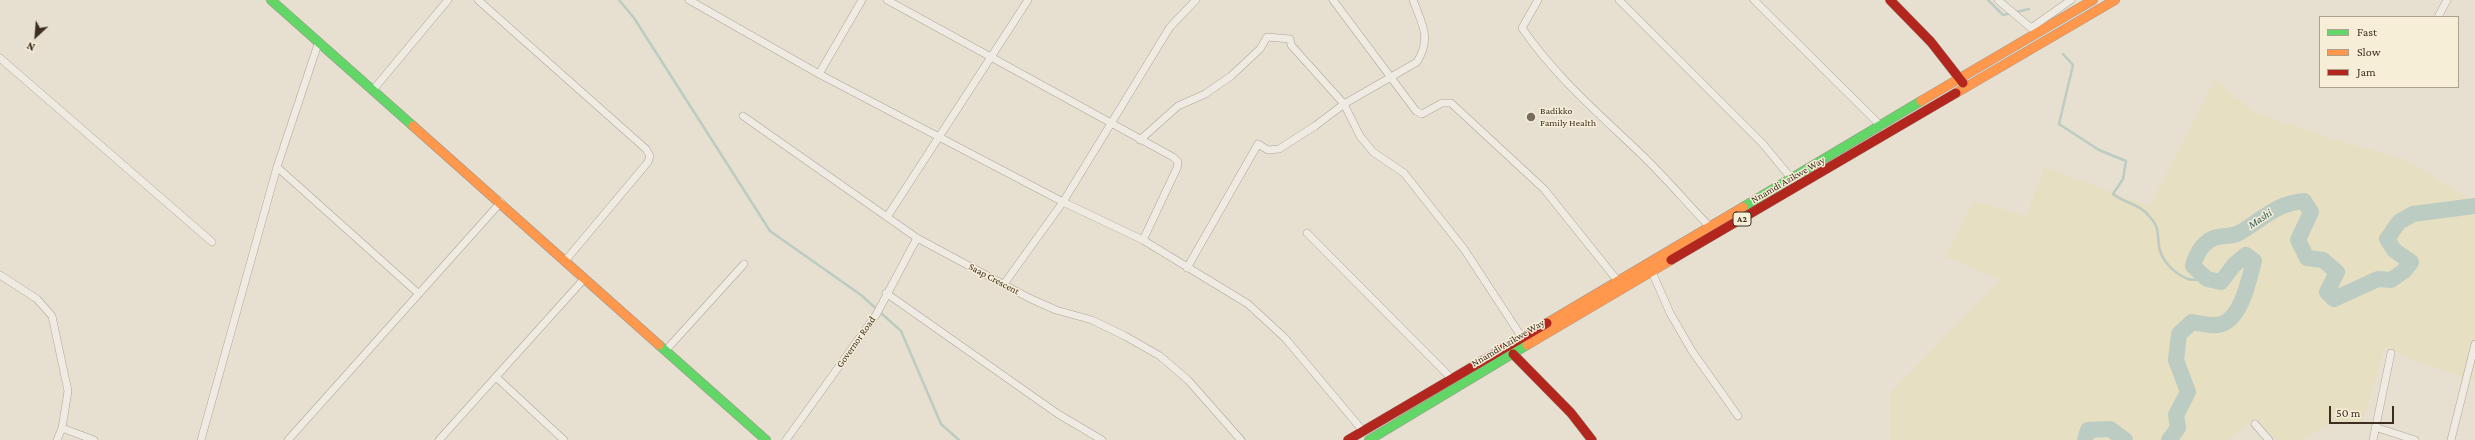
<!DOCTYPE html>
<html>
<head>
<meta charset="utf-8">
<style>
  body { margin:0 }
  #map { position:relative; width:2475px; height:440px; overflow:hidden; background:#e7e0d1; font-family:"Crimson Pro",serif }
  canvas { display:block }
  .legend { position:absolute; left:2319px; top:16px; width:140px; height:72px; box-sizing:border-box; background:#f7eed8; border:1px solid #ada18e; margin:0; padding:5px 7px; list-style:none; font-size:12px; color:#3d2e20 }
  .legend li { display:flex; align-items:center; gap:8px; height:20px }
  .legend b { width:20px; border:1px solid #ada18e }
  .north { position:absolute; left:16px; top:16px; width:40px; height:40px; -webkit-text-stroke:3px #f7eed8; paint-order:stroke; rotate:206deg; font-size:11px; font-weight:700; line-height:16px; text-align:center; color:#3d2e20 }
  .north::after { content:''; display:block; margin:auto; width:14px; height:18px; background:#3d2e20; clip-path:polygon(50% 0,100% 100%,50% 72%,0 100%) }
  .scale { position:absolute; left:2329px; top:406px; width:65px; height:18px; box-sizing:border-box; border:2px solid #3d2e20; border-top:0; padding-left:5px; font-size:12px; line-height:14px; white-space:nowrap; color:#3d2e20; -webkit-text-stroke:3px #f7eed8; paint-order:stroke }
</style>
</head>
<body>
<div id="map">
<canvas width="2475" height="440"></canvas>
<ul class="legend">
<li><b style="height:5px;background:#63d668"></b>Fast</li>
<li><b style="height:5px;background:#ff974d"></b>Slow</li>
<li><b style="height:5px;background:#b3261e"></b>Jam</li>
</ul>
<div class="north">N</div>
<div class="scale">50 m</div>
</div>
<script>
const ctx = document.querySelector('canvas').getContext('2d');
ctx.lineJoin = 'round';
function paint(path, color) { ctx.fillStyle = color; ctx.fill(path, 'evenodd'); }
function stroke(path, color, width, dash) { ctx.strokeStyle = color; ctx.lineWidth = width; ctx.lineCap = dash ? 'butt' : 'round'; ctx.setLineDash(dash || []); ctx.stroke(path); }
function drawText(font, color, halo, rows, align = 'center') {
  ctx.font = font + ' "Crimson Pro",serif'; ctx.lineWidth = 3; ctx.setLineDash([]); ctx.textBaseline = 'middle'; ctx.strokeStyle = halo; ctx.fillStyle = color; for (const [text, x, y, turn = 0] of rows) {
    ctx.save(); ctx.translate(x, y); ctx.rotate((+turn || 0) * Math.PI / 180); ctx.textAlign = isNaN(turn) ? turn : align; if (halo) ctx.strokeText(text, 0, 0); ctx.fillText(text, 0, 0); ctx.restore();
  }
}
paint(new Path2D(`
  M2215,80L2254,112L2350,144L2407,160L2475,203V381L2423,364L2385,347L2363,422L2327,425L2302,440H2276L2256,418L2228,440H1890V393L2001,280L1945,256L1974,201L2026,216L2044,167L2149,206Z`), '#e6dfc2');
stroke(new Path2D(`
  M619,0L634,18L770,231L861,295L901,331L941,424L959,440
  M1988,0L2003,15L2029,9
  M2063,54L2073,65L2059,124L2099,150L2126,161L2123,179L2113,194C2124,203 2140,204 2149,216C2160,228 2157,232 2159,246C2161,261 2175,274 2188,279C2193,281 2201,279 2207,279`), '#bcccc2', 2.5);
stroke(new Path2D(`
  M2085,440L2088,430L2110,429L2125,440
  M2169,440L2178,428L2176,415L2188,392L2176,360L2179,334L2192,322C2202,324 2217,328 2226,322C2243,312 2249,278 2254,261L2246,255L2234,265L2221,282L2207,279L2193,266C2196,255 2202,243 2214,238C2222,235 2231,237 2239,233C2262,220 2276,203 2304,201L2311,212L2298,240L2307,258L2323,260L2337,272L2327,292L2334,299L2378,279L2391,280L2404,271L2411,262L2394,250L2387,239L2399,222L2413,214L2475,206`), '#bcccc2', 16);
const street = new Path2D(`
  M478,0L646,149L650,156L648,162L565,261
  M689,0L819,74L1063,202L1143,240L1248,304L1285,338L1363,431
  M887,0L1173,157L1178,162L1177,168L1143,240
  M1333,0L1416,111L1422,114L1442,103H1451L1544,189L1617,280
  M1538,0L1522,28C1555,76 1598,113 1640,153C1664,176 1686,202 1709,226
  M1619,0L1763,144L1791,178
  M1754,0L1881,126
  M1998,0L2031,28L2071,0
  M2438,17L2447,0
  M0,58L212,242
  M819,74L862,0
  M373,90L448,0
  M743,116L917,238L1029,298L1056,310L1092,320L1125,336L1160,356L1188,380L1241,440
  M1140,140L1178,106L1205,94L1231,76L1260,49L1267,37L1290,39L1291,45L1344,104L1360,136L1373,152L1404,173L1464,249L1521,336
  M277,167L419,294
  M887,217L1028,0
  M1307,233L1451,378
  M1187,268L1258,144L1268,150L1279,149L1315,126L1344,104L1417,62C1432,38 1422,24 1413,0
  M1652,272L1670,313L1692,351L1738,416
  M0,275L37,299L52,316L68,391L62,428L57,440
  M1004,284L1063,202L1170,27L1196,0
  M886,293L1058,414L1102,440
  M667,349L744,264
  M496,377L564,440
  M2255,424L2269,440
  M2375,427L2415,440
  M62,428L94,440
  M201,440L277,167L319,41
  M288,440L501,202
  M439,440L584,279
  M786,440L876,315L917,238
  M2373,440L2391,353
  M2451,440L2475,344`);
const fast = new Path2D(`
  M271,0L413,126
  M1743,207L1921,101
  M659,345L766,440
  M1369,440L1527,345`);
const slow = new Path2D(`
  M1956,93L2115,0
  M1921,101L2093,0
  M413,126L659,345
  M1547,323L1743,207
  M1527,345L1671,260`);
const jam = new Path2D(`
  M1890,0L1931,42L1963,83
  M1671,260L1956,93
  M1513,354L1571,413L1592,440
  M1348,440L1547,323`);
stroke(street, '#ada599', 8);
stroke(fast, '#9c958a', 10);
stroke(slow, '#9c958a', 10);
stroke(jam, '#9c958a', 10);
stroke(street, '#efebe3', 7);
stroke(fast, '#63d668', 9);
stroke(slow, '#ff974d', 9);
stroke(jam, '#b3261e', 9);
for (const [x, y, r, color] of [
  [1531,117,5,"#786c5e"]
]) { const dot = new Path2D(); dot.arc(x, y, r, 0, 2 * Math.PI); ctx.fillStyle = color; ctx.fill(dot); stroke(dot, '#f7eed8', 1.5); }
for (const [x, y, w] of [
  [1742,219,18]
]) { const box = new Path2D(); box.roundRect(x - w / 2, y - 7, w, 14, 3); ctx.fillStyle = '#f7eed8'; ctx.fill(box); stroke(box, '#3d2e20', 1); }
drawText('bold 9px', '#3d2e20', null, [
  ["A2",1742,219]
]);
drawText('10px', '#3d2e20', '#f7eed8', [
  ["Badikko",1540,111],
  ["Family Health",1540,123]
], 'left');
drawText('10px', '#3d2e20', '#f7eed8', [
  ["Nnamdi Azikwe Way",1788,180,-30],
  ["Saap Crescent",994,279,28],
  ["Governor Road",856,342,-55],
  ["Nnamdi Azikwe Way",1508,343,-31]
]);
drawText('italic 11px', '#2f5d5a', '#f7eed8', [
  ["Mashi",2260,219,-33]
]);
</script>
</body>
</html>
